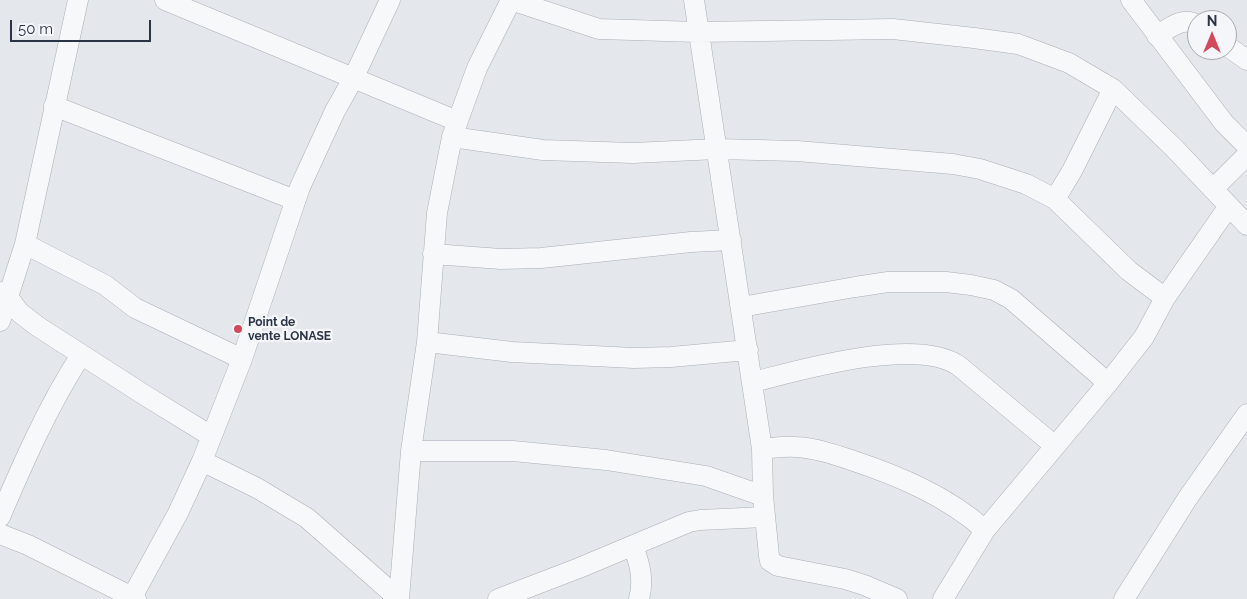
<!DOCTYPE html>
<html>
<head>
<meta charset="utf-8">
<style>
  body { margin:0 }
  #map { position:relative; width:1247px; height:599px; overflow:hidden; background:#e4e7ec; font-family:Raleway,sans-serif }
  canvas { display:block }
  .north { position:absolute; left:1187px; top:10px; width:50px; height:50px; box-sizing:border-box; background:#f4f6f9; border:1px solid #a4a8b1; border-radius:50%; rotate:0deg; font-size:14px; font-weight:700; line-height:20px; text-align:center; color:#2b3445 }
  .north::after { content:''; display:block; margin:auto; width:18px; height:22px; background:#d1495b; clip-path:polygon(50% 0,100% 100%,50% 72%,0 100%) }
  .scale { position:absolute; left:10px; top:20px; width:141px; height:22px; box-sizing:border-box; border:2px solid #2b3445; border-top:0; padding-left:6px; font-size:15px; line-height:18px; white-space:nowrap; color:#2b3445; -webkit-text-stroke:4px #f4f6f9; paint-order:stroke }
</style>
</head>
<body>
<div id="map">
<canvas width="1247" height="599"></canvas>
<div class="north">N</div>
<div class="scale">50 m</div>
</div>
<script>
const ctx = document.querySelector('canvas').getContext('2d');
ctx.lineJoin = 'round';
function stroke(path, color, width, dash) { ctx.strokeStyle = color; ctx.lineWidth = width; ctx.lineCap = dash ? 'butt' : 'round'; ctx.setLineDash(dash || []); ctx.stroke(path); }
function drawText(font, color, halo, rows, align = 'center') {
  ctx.font = font + ' Raleway,sans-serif'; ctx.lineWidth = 4.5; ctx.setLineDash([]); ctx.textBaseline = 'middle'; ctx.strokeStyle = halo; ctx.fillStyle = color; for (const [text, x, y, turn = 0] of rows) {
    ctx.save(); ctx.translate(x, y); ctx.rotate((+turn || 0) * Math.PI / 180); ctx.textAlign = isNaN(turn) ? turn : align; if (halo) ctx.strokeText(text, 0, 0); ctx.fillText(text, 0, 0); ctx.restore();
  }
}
const minor = new Path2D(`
  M78,0L25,244L8,297L19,312L37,326L146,396L211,436
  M165,0L457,121
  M511,0L599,29L698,32L893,29L974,38L1018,44L1069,63L1113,89L1174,148L1247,225
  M694,0L762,449L763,496L769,556L770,561L778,566L845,579L864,585L897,599
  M1131,0L1224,123L1247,146
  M1157,36C1169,28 1183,16 1197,25
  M1227,46L1247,60
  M54,106L295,200
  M452,137L543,150L633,153L717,149L797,151L953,164L980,169L1026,184L1055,199L1129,271L1165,298
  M1213,189L1247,155
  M1055,199L1072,171L1113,89
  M25,244L105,285L135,308L242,359
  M433,254L501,259L541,258L691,242L731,240
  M0,292L8,297L0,321
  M741,307L855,287L888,282H946L971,285L994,290L1011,299L1108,383
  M427,342L512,352L634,358L671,357L748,350
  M753,382C801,370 917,336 959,366L1055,446
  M762,449C773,448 785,446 796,447C815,448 833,454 851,460C899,476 947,496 985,530
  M411,451H513L606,460L706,476L763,496
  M202,461L257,488L307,518L399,599
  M0,517C24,461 48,406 81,355
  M0,534L28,545L136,599
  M633,546C640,564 644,580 639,599
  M131,599L178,513L202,461L242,359L300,187L335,111L353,79L390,0
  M399,599L411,451L427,342L437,213L452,137L477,68L511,0
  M498,599L579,568L689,522L700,520L765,517
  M943,599L985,530L1108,383L1144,337L1165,298L1229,206
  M1124,599L1187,499L1247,414`);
stroke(minor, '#a9aeb7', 21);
stroke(minor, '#f7f8fa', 20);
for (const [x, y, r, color] of [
  [238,329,5,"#d1495b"]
]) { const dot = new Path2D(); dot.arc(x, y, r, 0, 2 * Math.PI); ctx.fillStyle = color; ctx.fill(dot); stroke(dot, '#f4f6f9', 2); }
drawText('bold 12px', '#2b3445', '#f4f6f9', [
  ["Point de",248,322],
  ["vente LONASE",248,336]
], 'left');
</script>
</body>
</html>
